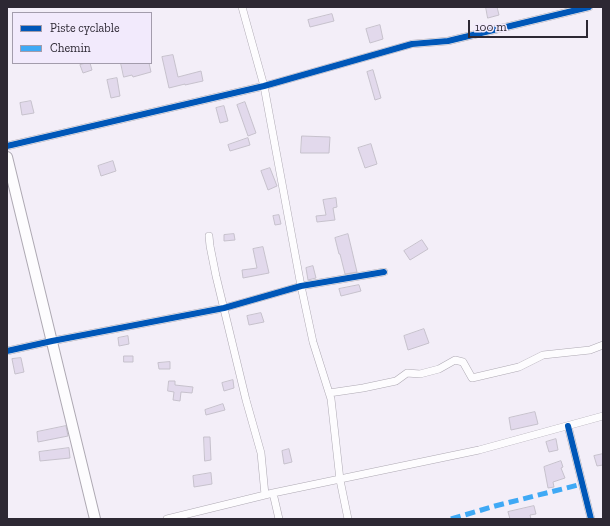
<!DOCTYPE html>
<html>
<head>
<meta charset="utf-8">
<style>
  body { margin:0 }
  #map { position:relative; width:610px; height:526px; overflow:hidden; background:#f3eef8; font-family:"Zilla Slab",serif }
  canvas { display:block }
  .frame { position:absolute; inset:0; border:8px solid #2d2833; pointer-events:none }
  .legend { position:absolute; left:12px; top:12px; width:140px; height:52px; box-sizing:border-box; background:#f2eafc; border:1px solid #a39cac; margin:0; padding:5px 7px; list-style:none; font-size:12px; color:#2d2833 }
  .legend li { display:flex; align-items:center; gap:8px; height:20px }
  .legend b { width:20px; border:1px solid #a39cac }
  .scale { position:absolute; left:468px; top:20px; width:120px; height:18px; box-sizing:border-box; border:2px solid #2d2833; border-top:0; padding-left:5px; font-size:12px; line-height:14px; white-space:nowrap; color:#2d2833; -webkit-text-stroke:3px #f2eafc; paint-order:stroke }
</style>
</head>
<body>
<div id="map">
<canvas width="610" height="526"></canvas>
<div class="frame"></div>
<ul class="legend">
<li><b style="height:5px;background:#0057b8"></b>Piste cyclable</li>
<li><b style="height:5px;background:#3fa9f5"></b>Chemin</li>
</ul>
<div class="scale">100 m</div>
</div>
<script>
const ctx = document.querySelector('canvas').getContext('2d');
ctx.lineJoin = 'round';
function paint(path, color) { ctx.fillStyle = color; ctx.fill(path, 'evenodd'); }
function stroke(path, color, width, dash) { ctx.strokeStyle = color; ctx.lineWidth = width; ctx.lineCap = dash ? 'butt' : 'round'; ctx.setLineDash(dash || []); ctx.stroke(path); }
const building = new Path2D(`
  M486,7H497L499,15L488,18Z
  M332,14L334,21L310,27L308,20Z
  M380,25L383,39L370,43L366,29Z
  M173,55L178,77L201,71L203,81L185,85V84L169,88L162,57Z
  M86,63H90L92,70L83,73L80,65Z
  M121,63H149L151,72L133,77L132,75L124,77Z
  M373,70L381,98L375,100L367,72Z
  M117,78L120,96L111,98L107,80Z
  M31,101L34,113L22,115L20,103Z
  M245,102L256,133L248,136L237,105Z
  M224,106L228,121L220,123L216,108Z
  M302,136L330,137L329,153H301Z
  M248,138L250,145L230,151L228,145Z
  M371,144L377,164L365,168L358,148Z
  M113,161L116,171L101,176L98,166Z
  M270,168L277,186L268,190L261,171Z
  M336,198L337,207L333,208L335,220L317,222L316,216L326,215L323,200Z
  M279,215L281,224L275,225L273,216Z
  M234,234L235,240L224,241V235Z
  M348,234L357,272L345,274L340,254H339L335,238Z
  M422,240L428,249L410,260L404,251Z
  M263,247L269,273L243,278L242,270L257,268L253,249Z
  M313,266L316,278L308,280L306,268Z
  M359,285L361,291L341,296L339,289Z
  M261,313L264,322L249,325L247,316Z
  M424,329L429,343L408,350L404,336Z
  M128,336L129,344L119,346L118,338Z
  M124,356H133V362H124Z
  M21,358L24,372L15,374L12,359Z
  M170,362V369H159L158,363Z
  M233,380L234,388L224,391L222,383Z
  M169,381H175V385L193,387L192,393L181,392L180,401L173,400L174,392L168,391Z
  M223,404L225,410L206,415L205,410Z
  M535,412L538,424L511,430L509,418Z
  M66,426L68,436L38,442L37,432Z
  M204,437H210L211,460L205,461Z
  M556,439L558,450L549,452L546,442Z
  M69,448L70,458L40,461L39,452Z
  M289,449L292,462L284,464L282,451Z
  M603,454V465L597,466L594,456Z
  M561,461L563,467L561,468L565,478L553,482L554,487L548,488L545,472L544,467Z
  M211,473L212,484L194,487L193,476Z
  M534,506L536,514L530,515L531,519H510L508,512Z`);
paint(building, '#e2d9ec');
stroke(building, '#c6c1cc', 1);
const street = new Path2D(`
  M242,7L264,86L301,286L313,342L331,399L340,480L348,519
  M7,146L264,86L412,44L448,41L589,7
  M209,236L210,246L216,276L246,400L261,453L265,495
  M7,351L52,341L224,308L301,286L384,272
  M329,393L363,388L396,381L407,373L420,374L439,369L455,360L463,362L472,378L519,367L543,355L590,350L603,345
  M568,426L591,519
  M273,493L279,519
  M167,519L273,493L479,450L603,416`);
const secondary = new Path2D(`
  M7,157L95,519`);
stroke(street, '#aea9b3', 8);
stroke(secondary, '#aea9b3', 12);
stroke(street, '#fdfcfe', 7);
stroke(secondary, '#fdfcfe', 10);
stroke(new Path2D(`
  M451,519L495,506L582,484`), '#3fa9f5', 5, [10, 5]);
stroke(new Path2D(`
  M7,146L264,86L412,44L448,41L589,7
  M7,351L52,341L224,308L301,286L384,272
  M568,426L591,519`), '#0057b8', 6);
</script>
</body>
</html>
